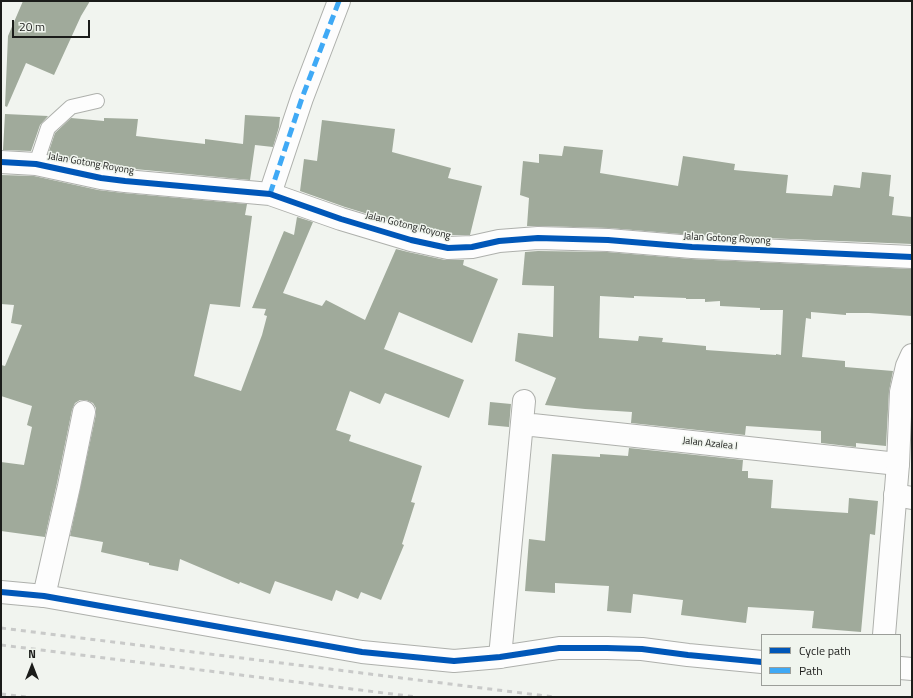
<!DOCTYPE html>
<html>
<head>
<meta charset="utf-8">
<style>
  body { margin:0 }
  #map { position:relative; width:913px; height:698px; overflow:hidden; background:#f1f4ef; font-family:"Titillium Web",sans-serif }
  canvas { display:block }
  .frame { position:absolute; inset:0; border:2px solid #1b1c1a; pointer-events:none }
  .legend { position:absolute; left:761px; top:634px; width:140px; height:52px; box-sizing:border-box; background:#f0f5ee; border:1px solid #9b9e99; margin:0; padding:5px 7px; list-style:none; font-size:12px; color:#1b1c1a }
  .legend li { display:flex; align-items:center; gap:8px; height:20px }
  .legend b { width:20px; border:1px solid #9b9e99 }
  .north { position:absolute; left:12px; top:646px; width:40px; height:40px; -webkit-text-stroke:3px #f0f5ee; paint-order:stroke; rotate:0deg; font-size:11px; font-weight:700; line-height:16px; text-align:center; color:#1b1c1a }
  .north::after { content:''; display:block; margin:auto; width:14px; height:18px; background:#1b1c1a; clip-path:polygon(50% 0,100% 100%,50% 72%,0 100%) }
  .scale { position:absolute; left:12px; top:20px; width:78px; height:18px; box-sizing:border-box; border:2px solid #1b1c1a; border-top:0; padding-left:5px; font-size:12px; line-height:14px; white-space:nowrap; color:#1b1c1a; -webkit-text-stroke:3px #f0f5ee; paint-order:stroke }
</style>
</head>
<body>
<div id="map">
<canvas width="913" height="698"></canvas>
<div class="frame"></div>
<ul class="legend">
<li><b style="height:5px;background:#0057b8"></b>Cycle path</li>
<li><b style="height:5px;background:#3fa9f5"></b>Path</li>
</ul>
<div class="north">N</div>
<div class="scale">20 m</div>
</div>
<script>
const ctx = document.querySelector('canvas').getContext('2d');
ctx.lineJoin = 'round';
function paint(path, color) { ctx.fillStyle = color; ctx.fill(path, 'evenodd'); }
function stroke(path, color, width, dash) { ctx.strokeStyle = color; ctx.lineWidth = width; ctx.lineCap = dash ? 'butt' : 'round'; ctx.setLineDash(dash || []); ctx.stroke(path); }
function drawText(font, color, halo, rows, align = 'center') {
  ctx.font = font + ' "Titillium Web",sans-serif'; ctx.lineWidth = 3; ctx.setLineDash([]); ctx.textBaseline = 'middle'; ctx.strokeStyle = halo; ctx.fillStyle = color; for (const [text, x, y, turn = 0] of rows) {
    ctx.save(); ctx.translate(x, y); ctx.rotate((+turn || 0) * Math.PI / 180); ctx.textAlign = isNaN(turn) ? turn : align; if (halo) ctx.strokeText(text, 0, 0); ctx.fillText(text, 0, 0); ctx.restore();
  }
}
paint(new Path2D(`
  M23,1H90L81,16L54,75L26,63L7,107L5,106L8,36Z
  M5,114L48,116L40,125L31,151L3,150Z
  M245,115L280,117L279,127L273,147L255,145L250,180L103,166L48,154L55,133L71,118L104,121V118L138,119L136,136L205,144V139L243,144Z
  M322,120L395,129L392,152L451,168L448,178L482,186L470,235H449L414,228L345,207L300,191L304,159L317,161Z
  M564,146L603,150L600,173L678,186L683,156L735,164L734,170L788,175L786,193L832,196L834,185L860,188L862,172L891,175L889,196L894,197L892,215L912,217V244L693,235L609,228L538,226H527L529,198L520,195L523,161L539,163V154L562,156Z
  M1,175L34,176L98,190L123,193L247,204L245,215L252,216L240,307L210,304L194,376L241,391L262,335L267,316L264,315L266,309L252,308L284,231L294,235L297,217L313,222L283,293L322,306L326,300L365,320L396,249L408,252L445,260H464L463,265L498,279L472,343L399,312L384,349L464,380L449,418L385,393L380,404L350,391L336,430L351,435L349,441L422,466L411,502L415,503L402,544L404,545L381,600L361,592L358,599L336,590L332,601L275,581L270,594L240,582L239,584L180,559L178,571L149,565V563L101,552L103,542L70,536L96,414V408L93,403L86,400H80L75,403L72,410L57,483L45,537L1,531V462L24,465L32,427L27,425L32,406L1,396V365L5,366L22,325L11,323L14,305L1,304Z
  M538,251L607,252L691,259L912,269V316L869,313H846V315L811,312V319L806,318L802,357L845,361V367L893,371L889,391L886,446L856,443V447L821,443V431L746,426L745,435L631,423L632,412L585,409L545,405L556,378L515,361L518,333L553,337L554,286L522,285L525,252ZM600,296L634,298V296L686,298V299H705V302L720,301V306L760,308V310H783L781,355L776,354V355L706,350V346L662,342L663,338L639,336L638,341L599,338Z
  M490,402L511,404L509,427L488,425Z
  M629,448L743,460L742,471H748V478L773,480L771,508L848,513L849,498L878,501L875,535L870,534L861,632L812,628L814,611L748,607L746,623L681,615L683,600L633,594L631,613L607,611L609,586L555,583V593L525,591L529,539L545,541L552,454L600,457V454L628,456Z`), '#a0aa9b');
const service = new Path2D(`
  M36,164L48,128L71,107L97,101`);
const minor = new Path2D(`
  M1,162L36,164L101,178L125,181L270,194L341,219L411,240L448,248L472,247L499,241L538,238L608,240L692,247L912,257
  M270,194L302,98L339,1
  M523,424L898,464
  M895,495L912,498
  M44,596L69,486L84,412
  M500,657L524,401
  M900,668L912,669`);
const tertiary = new Path2D(`
  M1,592L44,596L362,652L454,661L500,657L559,648H607L642,649L688,655L762,662
  M884,635L898,464L901,392L907,366L912,355`);
stroke(service, '#aeb0ac', 16);
stroke(minor, '#aeb0ac', 24);
stroke(tertiary, '#aeb0ac', 24);
stroke(service, '#fdfdfd', 14);
stroke(minor, '#fdfdfd', 22);
stroke(tertiary, '#fdfdfd', 22);
stroke(new Path2D(`
  M1,628L554,697
  M1,645L416,697
  M1,694L27,697`), '#c9cac9', 3, [5, 5]);
stroke(new Path2D(`
  M270,194L302,98L339,1`), '#3fa9f5', 5, [10, 5]);
stroke(new Path2D(`
  M1,162L36,164L101,178L125,181L270,194L341,219L411,240L448,248L472,247L499,241L538,238L608,240L692,247L912,257
  M1,592L44,596L362,652L454,661L500,657L559,648H607L642,649L688,655L762,662`), '#0057b8', 6);
drawText('10px', '#1b1c1a', '#f0f5ee', [
  ["Jalan Gotong Royong",91,164,10],
  ["Jalan Gotong Royong",408,226,14],
  ["Jalan Gotong Royong",727,239,3],
  ["Jalan Azalea I",710,444,6]
]);
</script>
</body>
</html>
